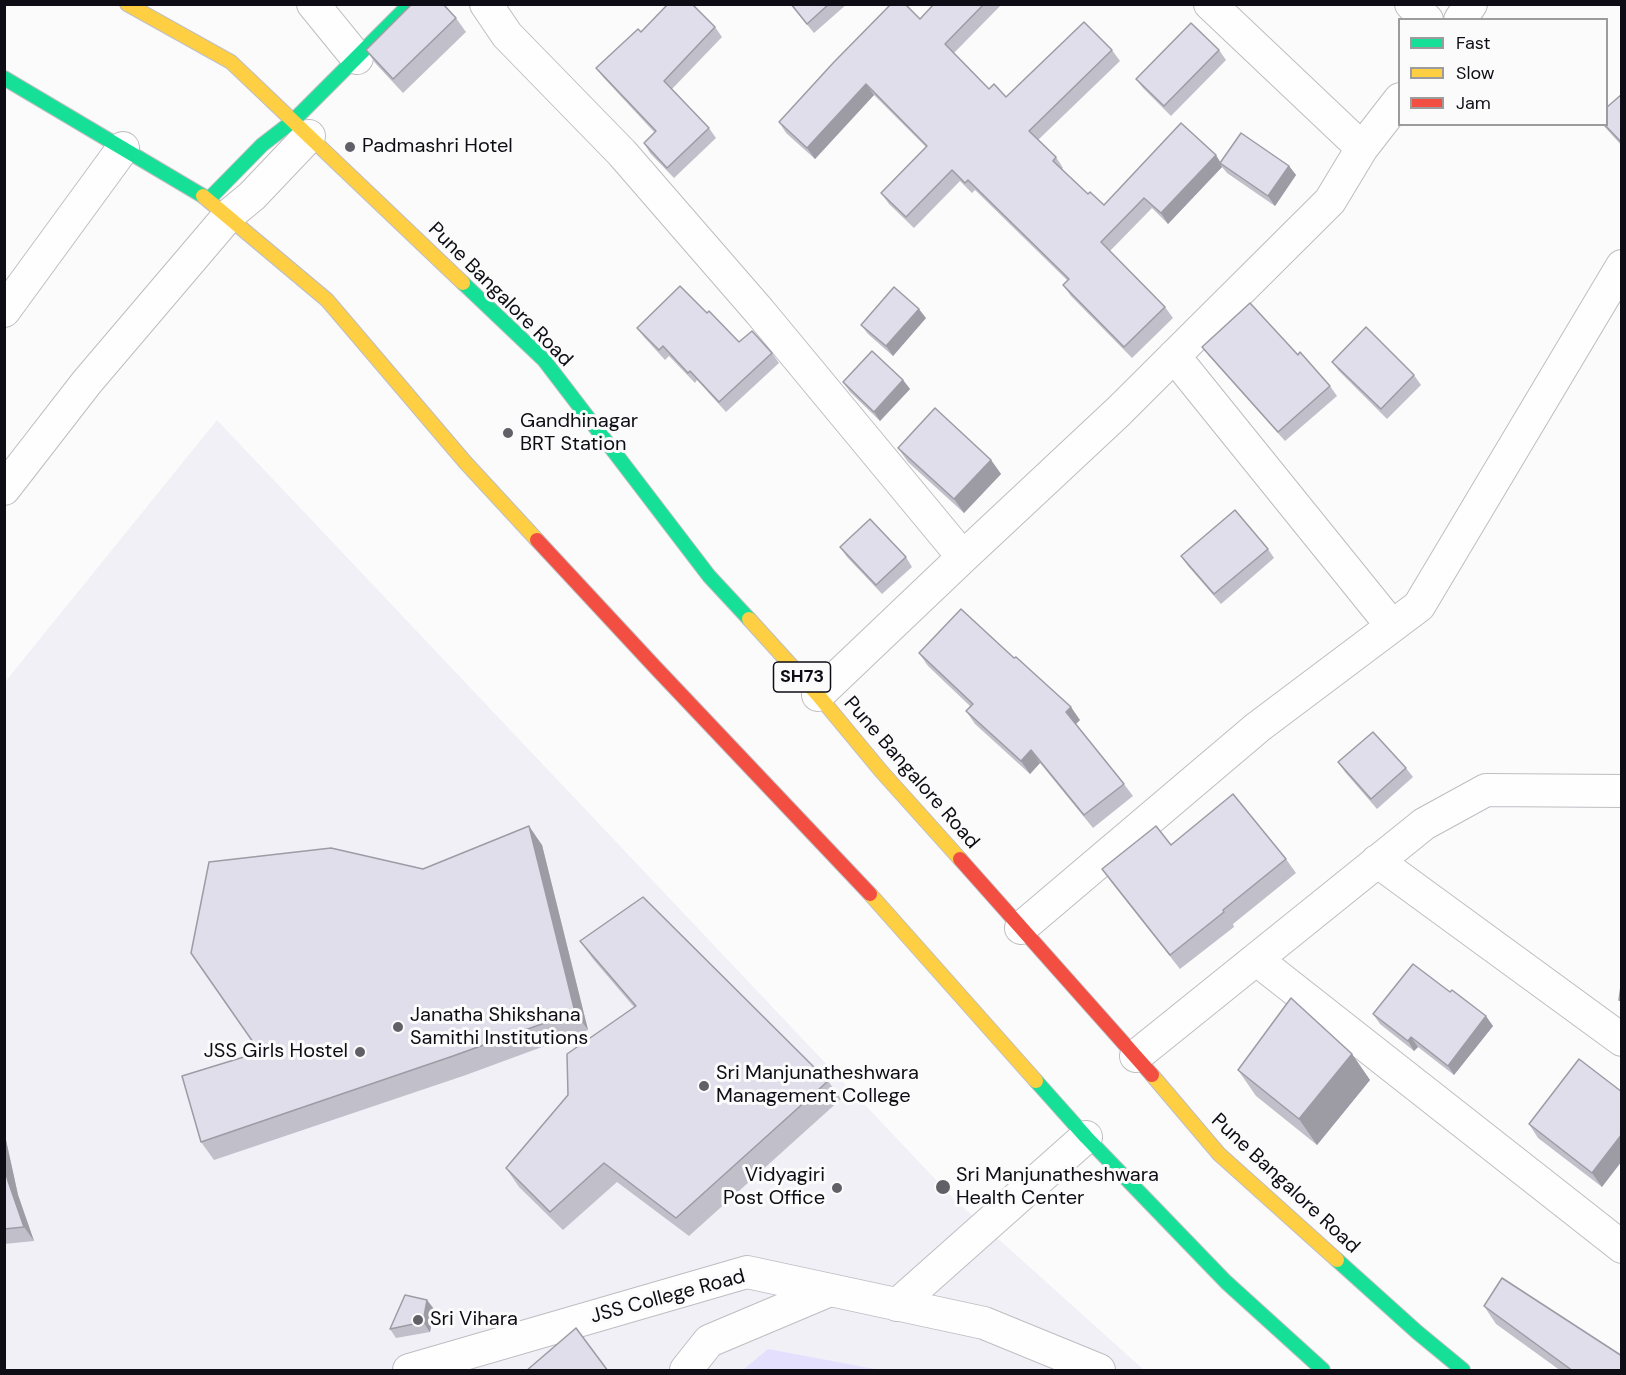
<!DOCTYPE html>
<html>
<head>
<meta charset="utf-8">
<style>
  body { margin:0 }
  #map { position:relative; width:1626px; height:1375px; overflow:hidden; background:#fbfbfb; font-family:"DM Sans",sans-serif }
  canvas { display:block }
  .frame { position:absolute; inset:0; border:6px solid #0e0d15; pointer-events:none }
  .legend { position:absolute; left:1398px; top:18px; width:210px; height:108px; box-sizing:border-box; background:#fbfbfb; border:2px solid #9c9c9f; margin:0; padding:8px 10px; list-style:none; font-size:18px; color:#0e0d15 }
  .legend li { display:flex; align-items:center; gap:12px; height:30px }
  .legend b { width:30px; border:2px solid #9c9c9f }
</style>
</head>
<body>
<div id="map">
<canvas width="1626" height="1375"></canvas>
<div class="frame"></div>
<ul class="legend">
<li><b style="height:8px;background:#16e098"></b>Fast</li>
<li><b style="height:8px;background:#ffcf43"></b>Slow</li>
<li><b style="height:8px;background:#f24e42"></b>Jam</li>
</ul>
</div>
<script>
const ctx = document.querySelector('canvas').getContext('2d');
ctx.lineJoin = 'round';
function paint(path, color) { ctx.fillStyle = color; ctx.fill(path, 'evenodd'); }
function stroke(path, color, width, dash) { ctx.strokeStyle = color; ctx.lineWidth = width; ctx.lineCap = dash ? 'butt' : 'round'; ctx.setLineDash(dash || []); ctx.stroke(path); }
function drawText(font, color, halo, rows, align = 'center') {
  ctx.font = font + ' "DM Sans",sans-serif'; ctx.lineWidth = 6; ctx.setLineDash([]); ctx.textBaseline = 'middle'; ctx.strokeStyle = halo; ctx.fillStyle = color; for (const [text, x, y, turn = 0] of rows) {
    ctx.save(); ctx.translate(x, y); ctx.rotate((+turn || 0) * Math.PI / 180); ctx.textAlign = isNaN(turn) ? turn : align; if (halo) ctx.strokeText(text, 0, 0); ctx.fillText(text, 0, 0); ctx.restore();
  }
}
paint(new Path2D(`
  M217,420L954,1199L1144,1370H5V682Z`), '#f1f0f7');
paint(new Path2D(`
  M768,1349L880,1370H743Z`), '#e3dffc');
const street = new Path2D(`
  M313,4L357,58
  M486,4L507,35L622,153L760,312L963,557
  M1210,4L1362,148
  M1411,4L1427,20
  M1460,20L1471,4
  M4,311L123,148
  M1174,356L1392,626
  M4,489L87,382L229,215L252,196L309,136
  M818,695L963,557L1118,412L1330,201L1362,148L1400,99
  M1377,861L1622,1040
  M1021,928L1258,727L1419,606L1622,266
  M1257,960L1622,1247
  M1136,1056L1424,824L1486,790L1622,791
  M897,1305L1086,1137
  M409,1370L747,1272L984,1323L1099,1370
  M686,1370L709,1341L830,1290`);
const fast = new Path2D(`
  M4,78L203,196
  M209,199L262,145L293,121L410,4
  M463,283L544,360L709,576L749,619
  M1036,1081L1086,1137L1226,1282L1323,1370
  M1337,1260L1417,1332L1463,1370`);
const slow = new Path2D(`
  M127,4L231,62L463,283
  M203,196L327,300L465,462L537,540
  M749,619L818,695L881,771L960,859
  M870,894L1036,1081
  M1152,1075L1219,1154L1337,1260`);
const jam = new Path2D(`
  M537,540L655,667L870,894
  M960,859L1152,1075`);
stroke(street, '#bebdc2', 34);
stroke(fast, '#bebdc2', 16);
stroke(slow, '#bebdc2', 16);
stroke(jam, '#bebdc2', 16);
stroke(street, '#fefefe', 32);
stroke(fast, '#16e098', 14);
stroke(slow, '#ffcf43', 14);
stroke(jam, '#f24e42', 14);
paint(new Path2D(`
  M790,4H847L814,33Z
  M934,4H1002L954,53L989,89L1006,97L1112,50L1120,61L1038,140L1056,157L1063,168L1062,169L1088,194L1104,205L1221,162L1289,166L1296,175L1275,206L1227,173L1222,167L1168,224L1152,208L1110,251L1165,307L1173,318L1132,358L1071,296L1063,285L1068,281L975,190L972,193L960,181L914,228L889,204L881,193L926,147L874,95L815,159L786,133L779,122L920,19Z
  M456,18L466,32L403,93L376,64L366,50Z
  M715,27L722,37L672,89L709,128L716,138L674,178L650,153L644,143L655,133L603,77L596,68L641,32Z
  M1219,50L1226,60L1171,116L1143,88L1136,79Z
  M1622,94V146L1602,124H1606Z
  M707,313L739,342L772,353L779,363L726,412L697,380L695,383L669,356L665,360L644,337L637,328Z
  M926,318L893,356L868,334L861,325Z
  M1202,347L1298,355L1330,386L1337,396L1285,441L1209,356Z
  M1332,362L1414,375L1421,385L1387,419L1339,371Z
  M903,380L910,389L880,421L850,392L843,382Z
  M898,448L991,460L1001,474L964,513L908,462Z
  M840,547L906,557L912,567L882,594L847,557Z
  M1268,549L1274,558L1221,604L1188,566L1181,556Z
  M919,653L1080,720L1075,724L1124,784L1133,796L1093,828L1040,763L1030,774L975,724L966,711L970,706L928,666Z
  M1338,762L1406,768L1413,777L1377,809L1345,772Z
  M542,845L588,1030L466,1075L214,1160L201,1142L260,1052L423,869Z
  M1171,845L1286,859L1296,873L1233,924L1234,927L1180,969L1112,883L1102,869Z
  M580,941L828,1081L841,1099L689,1236L617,1182L563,1230L519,1187L506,1168L568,1095L634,1007L593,959Z
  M1450,992L1493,1026L1454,1075L1418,1047L1414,1051L1380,1024L1373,1014Z
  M1352,1054L1370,1080L1317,1145L1256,1096L1238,1070Z
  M1622,1092L1602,1187L1538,1138L1529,1124Z
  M4,1131L18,1195L34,1241L4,1244Z
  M1484,1306L1622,1371H1561L1496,1324Z
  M434,1309L430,1332L396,1338L390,1329Z`), '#c1bfc9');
paint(new Path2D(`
  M866,84L874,95L815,159L807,148Z
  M1216,155L1222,165L1220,163L1222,167L1168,224L1161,213Z
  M1289,166L1296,175L1275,206L1268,196Z
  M919,309L926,318L893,356L886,346Z
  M903,380L910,389L880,421L874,412Z
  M991,460L1001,474L964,513L954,499Z
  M1071,707L1080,720L1075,725L1066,712Z
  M1031,750L1040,763L1030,774L1021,761Z
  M529,826L542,845L588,1030L575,1012Z
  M1486,1016L1493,1026L1454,1075L1448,1066Z
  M1411,1037L1418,1047L1414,1051L1408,1041Z
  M1352,1054L1370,1080L1317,1145L1299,1119Z
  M4,1131L18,1195L34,1241L24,1227L8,1181L4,1165Z
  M1622,1134V1161L1602,1187L1592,1173Z
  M427,1300L434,1309L430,1332L423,1322Z`), '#9d9ba4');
const building = new Path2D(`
  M412,4H443L456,18L393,79L366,50Z
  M668,4H692L715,27L664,81L709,128L667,168L644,143L656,131L596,68L638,29L641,32Z
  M791,4H829L807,24Z
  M891,4H905L920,19L934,4H984L945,44L989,89L994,84L1006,97L1084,22L1112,50L1029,131L1056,157L1053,161L1088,194L1090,192L1104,205L1181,123L1216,155L1161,213L1144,198L1101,242L1165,307L1124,347L1063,285L1069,279L968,180L965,183L952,170L906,217L881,193L927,146L866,84L807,148L779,122L834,62Z
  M1191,23L1219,50L1164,106L1136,79Z
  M1622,94V143L1604,124H1606V108Z
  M1241,133L1289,166L1268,196L1220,163Z
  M680,286L707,313L709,311L739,342L752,331L772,353L719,402L690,371L688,373L663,346L659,350L637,328Z
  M894,287L919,309L886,346L861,325Z
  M1250,303L1298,355L1300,352L1330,386L1278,432L1202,347Z
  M1366,327L1414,375L1381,409L1332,362Z
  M872,351L903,380L874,412L843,382Z
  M935,408L991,460L954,499L898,448Z
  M1235,510L1268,549L1214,594L1181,556Z
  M870,519L906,557L876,585L840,547Z
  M961,609L1014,658L1016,657L1071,707L1066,712L1124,784L1084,815L1031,750L1021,761L966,711L973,704L919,653Z
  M1373,732L1406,768L1371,799L1338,762Z
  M1233,794L1286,859L1223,910L1224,912L1170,955L1102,869L1156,826L1171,845Z
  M529,826L575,1012L453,1056L201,1142L182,1076L260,1052L191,953L209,862L331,848L423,869Z
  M643,897L828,1081L676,1218L604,1163L550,1212L506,1168L568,1095L567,1054L636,1006L580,941Z
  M1413,964L1450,992L1452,990L1486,1016L1448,1066L1411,1037L1408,1041L1373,1014Z
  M1622,979V1001L1619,1000Z
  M1291,998L1352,1054L1299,1119L1238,1070Z
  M1579,1059L1622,1092V1134L1592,1173L1529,1124Z
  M4,1165L8,1181L24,1227L4,1229Z
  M1502,1278L1622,1356V1371H1573L1484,1306Z
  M405,1295L427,1300L423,1322L390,1329Z
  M576,1328L608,1371H526Z`);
paint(building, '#e0deea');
stroke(building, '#9d9ba4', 1.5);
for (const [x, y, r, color] of [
  [350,147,6,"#616066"],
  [508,433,6,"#616066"],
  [398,1027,6,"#616066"],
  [360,1052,6,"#616066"],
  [704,1086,6,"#616066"],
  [943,1187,8,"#616066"],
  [837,1188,6,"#616066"],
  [418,1320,6,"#616066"]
]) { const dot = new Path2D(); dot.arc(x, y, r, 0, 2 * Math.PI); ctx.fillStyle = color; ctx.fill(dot); stroke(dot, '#fbfbfb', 2); }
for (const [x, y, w] of [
  [802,677,57]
]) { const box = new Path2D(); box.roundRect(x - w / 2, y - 15, w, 30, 4.5); ctx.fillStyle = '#fbfbfb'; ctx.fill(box); stroke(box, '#0e0d15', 1.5); }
drawText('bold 18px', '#0e0d15', null, [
  ["SH73",802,677]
]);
drawText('20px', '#0e0d15', '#fbfbfb', [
  ["Padmashri Hotel",362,147],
  ["Gandhinagar",520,422],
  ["BRT Station",520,445],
  ["Janatha Shikshana",410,1016],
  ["Samithi Institutions",410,1039],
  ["JSS Girls Hostel",348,1052,"right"],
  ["Sri Manjunatheshwara",716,1074],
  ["Management College",716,1097],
  ["Vidyagiri",825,1176,"right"],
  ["Post Office",825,1199,"right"],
  ["Sri Manjunatheshwara",956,1176],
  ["Health Center",956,1199],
  ["Sri Vihara",430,1320]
], 'left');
drawText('20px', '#0e0d15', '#fbfbfb', [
  ["Pune Bangalore Road",500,295,45],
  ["Pune Bangalore Road",911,773,49],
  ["Pune Bangalore Road",1285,1184,43],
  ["JSS College Road",668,1297,-15]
]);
</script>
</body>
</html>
